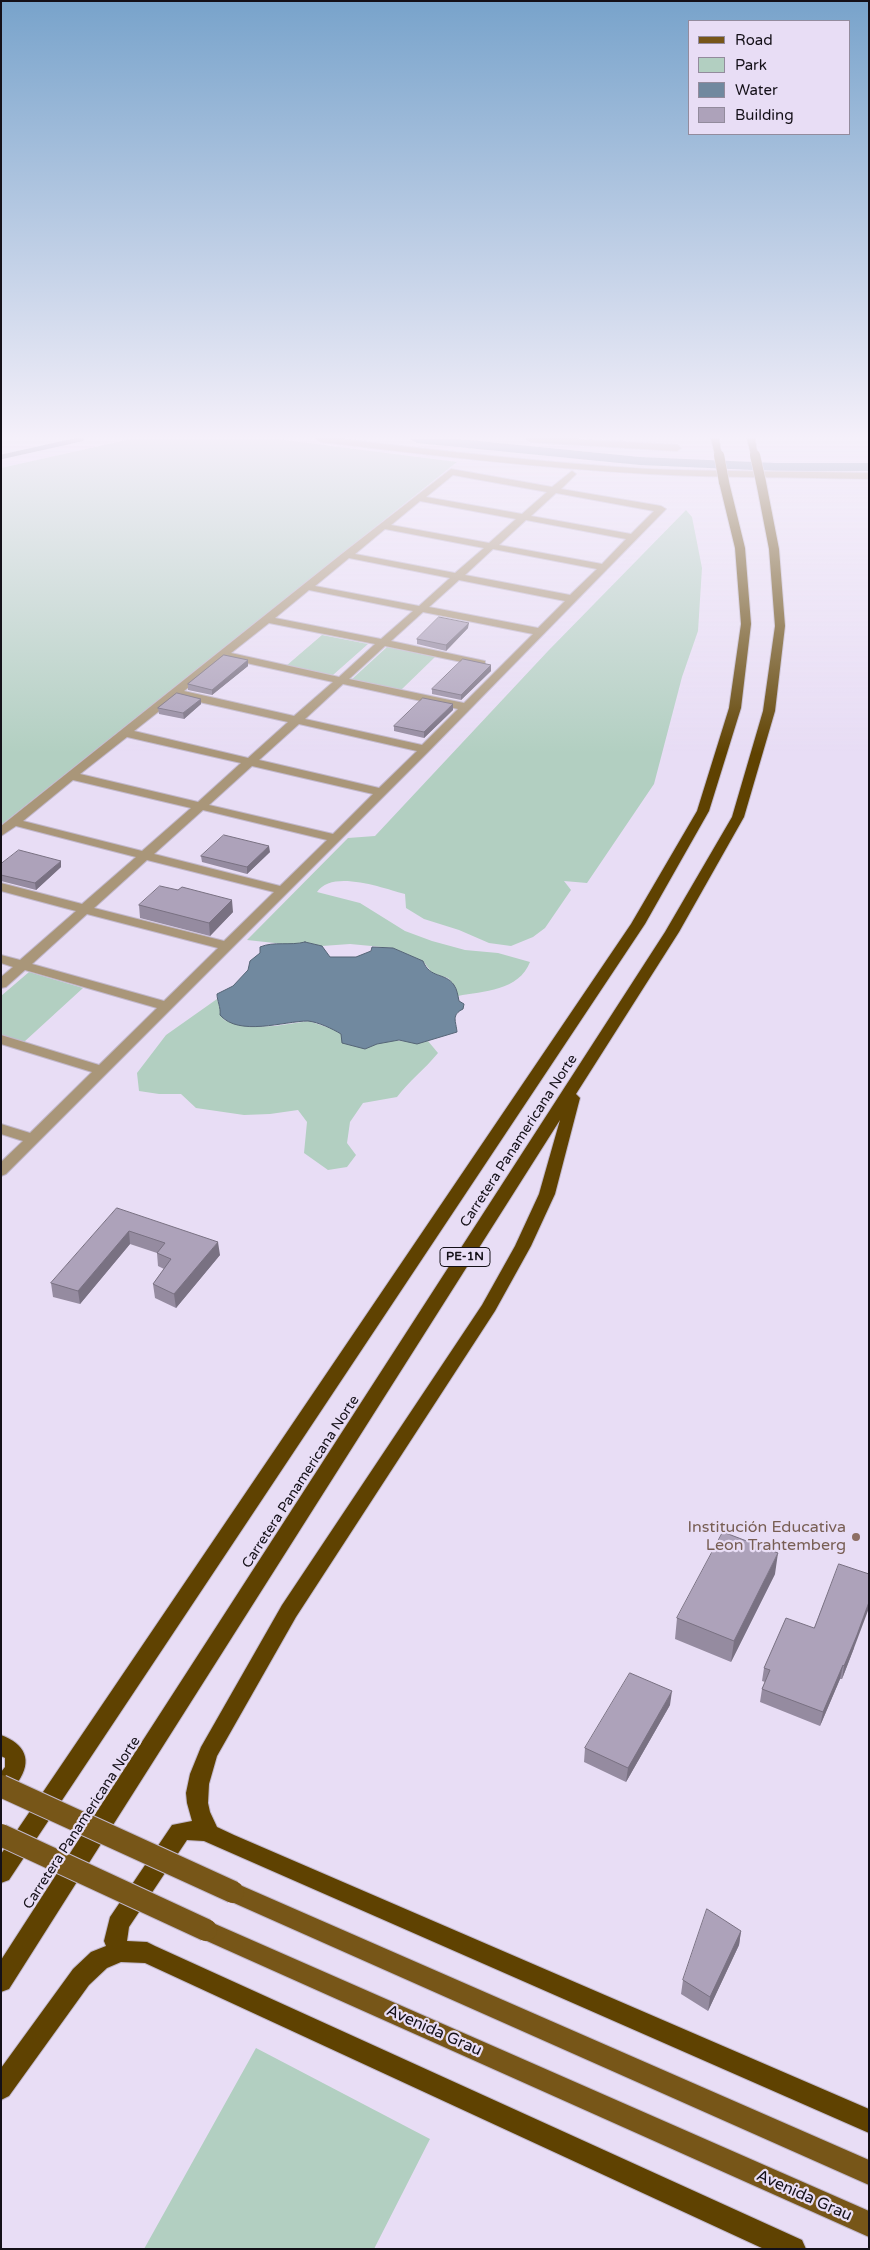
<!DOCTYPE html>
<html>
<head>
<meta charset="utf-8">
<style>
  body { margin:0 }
  #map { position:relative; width:870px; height:2250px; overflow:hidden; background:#e8ddf5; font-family:"Varela Round",sans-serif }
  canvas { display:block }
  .frame { position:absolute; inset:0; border:2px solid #141018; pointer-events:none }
  .legend { position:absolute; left:688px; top:20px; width:162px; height:115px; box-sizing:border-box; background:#e8ddf5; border:1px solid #938b9d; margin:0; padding:6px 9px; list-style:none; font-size:15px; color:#141018 }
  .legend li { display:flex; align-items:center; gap:10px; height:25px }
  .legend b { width:25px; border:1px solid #938b9d }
</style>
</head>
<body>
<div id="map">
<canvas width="870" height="2250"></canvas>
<div class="frame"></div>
<ul class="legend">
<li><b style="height:6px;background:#775618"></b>Road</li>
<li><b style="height:14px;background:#b2cfc1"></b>Park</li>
<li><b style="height:14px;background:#71899f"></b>Water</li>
<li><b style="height:14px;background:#ada2ba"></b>Building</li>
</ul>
</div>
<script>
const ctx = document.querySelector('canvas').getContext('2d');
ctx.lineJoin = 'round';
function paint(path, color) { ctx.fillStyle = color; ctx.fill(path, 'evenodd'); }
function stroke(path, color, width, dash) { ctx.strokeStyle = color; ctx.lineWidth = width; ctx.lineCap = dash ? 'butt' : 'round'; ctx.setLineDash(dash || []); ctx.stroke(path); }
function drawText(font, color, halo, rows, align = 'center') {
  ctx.font = font + ' "Varela Round",sans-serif'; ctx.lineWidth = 4.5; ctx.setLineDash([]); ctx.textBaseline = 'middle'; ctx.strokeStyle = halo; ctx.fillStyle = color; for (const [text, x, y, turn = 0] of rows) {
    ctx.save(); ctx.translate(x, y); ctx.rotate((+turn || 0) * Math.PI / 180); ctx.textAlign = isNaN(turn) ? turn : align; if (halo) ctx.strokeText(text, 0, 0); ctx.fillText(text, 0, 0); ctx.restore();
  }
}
paint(new Path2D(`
  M131,439H277L457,462L1,825V468Z
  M686,510L692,517L702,568L698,631L682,677L654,784L587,883L564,881L571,890L545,928L533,937L511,946L489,943L459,930L424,919L406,908L405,894C383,888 332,869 317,892L360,903L405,931L432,941L465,950L498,953L530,962C519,991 483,991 458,996L455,986L448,978L432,973L423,961L393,948L350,944L322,946L305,942L293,945L247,940L348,838L375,836L548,651Z
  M322,635L368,644L333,675L286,666Z
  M387,647L435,657L401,690L351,680Z
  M29,972L83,988L24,1042L1,1035V996Z
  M217,999L224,1020L249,1027L275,1026L309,1021L335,1030L365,1049C375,1044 388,1040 400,1041C411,1041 417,1043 428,1041L438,1053C425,1069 409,1081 397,1097L363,1103L350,1122L347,1143L356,1155L347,1167L328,1170L304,1153L307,1122L298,1110L270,1114L244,1115L196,1108L181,1094H159L139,1091L137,1073L166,1035Z
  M256,2048L430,2139L374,2249H144Z`), '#b2cfc1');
const water = new Path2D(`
  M305,942L322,946L330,957H356L371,951L372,947L393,948L423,961C430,979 445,972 454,985C457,989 458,996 459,1001L464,1004L463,1009C451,1015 456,1021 457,1032L417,1044L399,1040L377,1044L365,1049L342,1043L341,1034C333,1029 318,1022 308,1021C284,1021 239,1037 220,1015C221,1007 217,1001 217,994L233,986L248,970L250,961L260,953V947C274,941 290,946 305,942Z`);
paint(water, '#71899f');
stroke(water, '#556576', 1);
stroke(new Path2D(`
  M1,457L82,439`), '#556576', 4.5);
paint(new Path2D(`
  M410,439H458L640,457L776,463H869V471H776L640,465L417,443Z`), '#71899f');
const minor = new Path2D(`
  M317,439H340C443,451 546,463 649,469C722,472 796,471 869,473V479C796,477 722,478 649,474C539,468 430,455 321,442Z
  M527,439H569L677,445L681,448L677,451L531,442Z
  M451,469L552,487L572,471L576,474L561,489L661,506L666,509L429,751L6,1174L1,1176V1162L23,1141L1,1134V1124L30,1133L92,1072L1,1044V1035L99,1065L157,1008L25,970L6,987L1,988V977L13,967L1,963V955L20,960L76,911L1,891V883L82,904L136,857L16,826L1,836V826L343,553ZM453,475L547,492L522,514L426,497ZM556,493L654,511L631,534L531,516ZM420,501L516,519L489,543L391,525ZM526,520L626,539L602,564L499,545ZM385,529L484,548L455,573L355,554ZM493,549L597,569L570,595L465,575ZM349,558L450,578L419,606L315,586ZM459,580L565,601L538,628L429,607ZM309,590L413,611L381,639L275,618ZM423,612L533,634L464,703L349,679L385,646L481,666L485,665V661L391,641ZM269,623L375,644L339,677L231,653ZM225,658L228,659L333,682L294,716L184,691ZM343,684L458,709L422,745L305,719ZM177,697L288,722L248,758L134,731ZM299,724L417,751L379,788L259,760ZM127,737L241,763L198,802L80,774ZM252,766L373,794L333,834L209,805ZM73,780L191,808L142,851L23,821ZM203,810L327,840L280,886L154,854ZM147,860L274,892L224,941L94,908ZM87,914L218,948L164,1001L32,964Z`);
const major = new Path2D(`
  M233,1882L869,2160V2185L225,1899L222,1892L225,1885Z
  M206,1920L869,2211V2237L198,1937L195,1930L198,1923Z`);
const highway = new Path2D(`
  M711,439H719L722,457L715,455Z
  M747,439H755L758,457L751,455Z
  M724,479L729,482L745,548L751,624L741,708L709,811L645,924L9,1880L1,1883V1854L631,924L697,811L729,708L741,624L735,548L719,482Z
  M761,479L766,482L779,549L785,626L775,711L744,817L679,932L576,1094L580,1098L555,1194L531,1246L495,1311L296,1617L217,1756L209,1784L208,1803L210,1812L217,1827L234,1835L869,2109V2133L204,1841L187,1840L129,1927L127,1941L147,1942L155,1946L802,2240L806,2249H764L145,1963L121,1962L107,1968L89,1985L9,2096L1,2100V2068L73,1969L91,1952L106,1946L104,1941L110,1917L172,1825L192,1821L187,1803L186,1793L190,1774L201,1747L282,1605L482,1305L515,1246L539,1194L560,1120L9,1989L1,1992V1960L665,932L732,817L763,711L775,626L769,549L756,482Z
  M1,1735C25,1744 33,1760 18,1782C13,1789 10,1795 1,1798V1772L5,1767V1758L1,1756Z`);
stroke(minor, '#c2b8cd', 2);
stroke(major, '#c2b8cd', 2);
stroke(highway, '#c2b8cd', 2);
paint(minor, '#a99679');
paint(major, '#775618');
paint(highway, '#5f4201');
const majorBridge = new Path2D(`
  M1,1786L233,1892
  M1,1835L206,1930`);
const highwayBridge = new Path2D(`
  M719,455L724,482
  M755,455L761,482`);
stroke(majorBridge, '#c2b8cd', 24, []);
stroke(highwayBridge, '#c2b8cd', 11, []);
stroke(majorBridge, '#775618', 22);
stroke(highwayBridge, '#5f4201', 10);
paint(new Path2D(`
  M468,628L446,651L417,644V639Z
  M248,660V666L212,695L188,690V684Z
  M491,665V671L461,700L432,694V689Z
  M201,699V704L184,719L159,714L158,708Z
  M453,710L424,738L394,731V726Z
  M270,852L247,874L202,862L201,856Z
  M1,864L61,867L36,890L1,881Z
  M178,890L233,912L210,936L140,918L139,905Z
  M117,1208L220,1255L176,1308L155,1298L153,1284L164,1269L158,1266L157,1253L130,1244L80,1304L53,1297L51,1283Z
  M775,1574L731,1662L675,1639L677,1618Z
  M854,1648L842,1679H840L820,1726L760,1702L762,1689L765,1682L762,1681L764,1668Z
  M670,1705L626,1782L584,1762L585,1748Z
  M741,1931L739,1945L708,2011L681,1994L683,1980Z`), '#958ba0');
paint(new Path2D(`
  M469,623L468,628L446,651V645Z
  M248,660V666L212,695V690Z
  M491,665V671L461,700V695Z
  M201,699V704L184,719L183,713Z
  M453,704V710L424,738V732Z
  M269,846L270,852L247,874V867Z
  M61,861V867L36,890L35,883Z
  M232,900L233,912L210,936L209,923Z
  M129,1231L130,1244L80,1304L78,1291Z
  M218,1242L220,1255L176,1308L174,1294Z
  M778,1553L775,1574L731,1662L734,1641Z
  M869,1602V1608L854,1648L842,1679L844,1666Z
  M843,1665L840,1679L820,1726L823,1712Z
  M672,1691L670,1705L626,1782L628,1768Z
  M741,1931L739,1945L708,2011L710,1997Z`), '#797182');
const building = new Path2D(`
  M439,617L469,623L446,645L417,639Z
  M224,655L248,660L212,690L188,684Z
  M463,659L491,665L461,695L432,689Z
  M177,693L201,699L183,713L158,708Z
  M423,698L453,704L424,732L394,726Z
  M224,835L269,846L247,867L201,856Z
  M19,850L61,861L35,883L1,875V864Z
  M160,886L178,890L182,887L232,900L209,923L139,905Z
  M117,1208L218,1242L174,1294L153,1284L171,1259L157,1253L165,1243L129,1231L78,1291L51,1283Z
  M723,1532L778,1553L734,1641L677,1618Z
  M839,1564L869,1574V1602L857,1635L844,1666L843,1665L823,1712L762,1689L770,1670L764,1668L786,1618L814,1628Z
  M630,1673L672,1691L628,1768L585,1748Z
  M707,1909L741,1931L710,1997L683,1980Z`);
paint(building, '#ada2ba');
stroke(building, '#797182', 1);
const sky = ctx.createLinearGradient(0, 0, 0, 754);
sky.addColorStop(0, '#78a3cb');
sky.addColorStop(0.58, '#f5f0fa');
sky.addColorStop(1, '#f5f0fa00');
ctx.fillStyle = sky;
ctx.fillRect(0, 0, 870, 754);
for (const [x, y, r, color] of [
  [856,1537,5,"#8d6e63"]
]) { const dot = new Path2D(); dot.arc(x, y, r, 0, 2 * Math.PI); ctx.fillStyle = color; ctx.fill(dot); stroke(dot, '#e8ddf5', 2); }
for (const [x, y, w] of [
  [465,1257,50]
]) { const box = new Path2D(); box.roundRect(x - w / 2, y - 9.5, w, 19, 4); ctx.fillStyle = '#e8ddf5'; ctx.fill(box); stroke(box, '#141018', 1); }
drawText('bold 12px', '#141018', null, [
  ["PE-1N",465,1257]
]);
drawText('14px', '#141018', '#e8ddf5', [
  ["Carretera Panamericana Norte",519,1141,-57],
  ["Carretera Panamericana Norte",301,1482,-57],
  ["Carretera Panamericana Norte",82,1823,-57]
]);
drawText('16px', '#785e54', '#e8ddf5', [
  ["Institución Educativa",846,1528],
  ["Leon Trahtemberg",846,1546]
], 'right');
drawText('16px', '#141018', '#e8ddf5', [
  ["Avenida Grau",434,2031,24],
  ["Avenida Grau",804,2196,24]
]);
</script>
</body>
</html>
